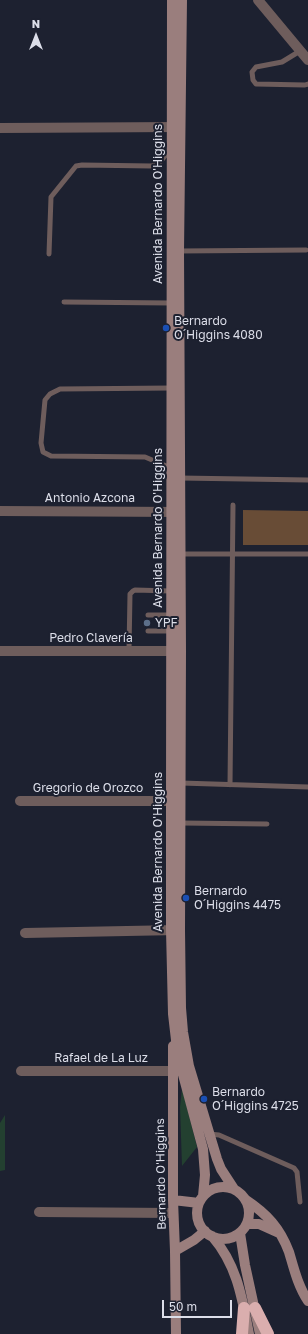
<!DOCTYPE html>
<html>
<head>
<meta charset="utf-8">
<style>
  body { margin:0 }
  #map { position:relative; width:308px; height:1334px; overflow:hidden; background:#1d2130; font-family:"Golos Text",sans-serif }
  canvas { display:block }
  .north { position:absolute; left:16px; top:16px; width:40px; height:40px; -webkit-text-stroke:3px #1d2130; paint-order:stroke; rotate:0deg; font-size:11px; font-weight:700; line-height:16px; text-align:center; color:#dcdee9 }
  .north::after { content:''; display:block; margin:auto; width:14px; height:18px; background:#dcdee9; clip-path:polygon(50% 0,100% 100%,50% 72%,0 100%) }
  .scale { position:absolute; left:162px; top:1300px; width:70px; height:18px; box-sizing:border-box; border:2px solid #dcdee9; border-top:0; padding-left:5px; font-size:12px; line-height:14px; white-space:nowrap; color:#dcdee9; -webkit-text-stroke:3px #1d2130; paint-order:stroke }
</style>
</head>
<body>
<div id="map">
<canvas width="308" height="1334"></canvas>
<div class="north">N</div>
<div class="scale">50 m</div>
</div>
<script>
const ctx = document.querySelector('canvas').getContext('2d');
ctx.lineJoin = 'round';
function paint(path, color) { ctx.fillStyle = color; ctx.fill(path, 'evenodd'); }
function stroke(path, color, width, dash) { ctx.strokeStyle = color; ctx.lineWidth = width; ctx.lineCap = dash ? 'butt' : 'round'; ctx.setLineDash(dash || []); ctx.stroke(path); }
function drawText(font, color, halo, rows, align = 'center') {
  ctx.font = font + ' "Golos Text",sans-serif'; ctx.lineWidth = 4; ctx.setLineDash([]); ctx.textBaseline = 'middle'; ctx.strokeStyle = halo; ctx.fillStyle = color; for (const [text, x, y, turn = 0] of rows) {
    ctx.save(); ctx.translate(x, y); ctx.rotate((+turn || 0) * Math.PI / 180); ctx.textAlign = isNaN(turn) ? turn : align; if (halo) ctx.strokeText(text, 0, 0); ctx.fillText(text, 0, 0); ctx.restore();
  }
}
paint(new Path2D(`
  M182,1088L197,1147L182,1166L180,1107Z
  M5,1115V1170L0,1171V1123Z`), '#234030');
paint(new Path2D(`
  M243,510L308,511V545H243Z`), '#684c36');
stroke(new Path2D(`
  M300,51L282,62L256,67L252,72L253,80L256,84L305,85L308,84
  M179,251L306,250
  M49,254L51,197L76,166L82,165L152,166L159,163L171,149
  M64,302L171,303
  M171,388L60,389L50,394L45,400L41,443L43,452L51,456L145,457L171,468
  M180,478L308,480
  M181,554H308
  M148,615H171
  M148,631H172
  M129,650L130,594L133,591L135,590L171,591
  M181,783L308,787
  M230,785L233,505
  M181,823L267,824
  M209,1134L219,1135L294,1168L297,1172L300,1202`), '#6e5d5c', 5);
stroke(new Path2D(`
  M258,0L308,60
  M0,128L179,127
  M0,511L180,512
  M0,651H180
  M20,801H179
  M25,933L178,930
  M21,1071H182
  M39,1212L173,1213`), '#6e5d5c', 10);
stroke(new Path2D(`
  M172,0L171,801V930L173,1014L176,1040L182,1071L203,1149L205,1175L203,1196
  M182,0L179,251L181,651L180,930L181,1008L183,1032L189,1066L217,1159L221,1169L234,1189
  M173,1046V1200L175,1251L176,1334
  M197 1213a26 26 0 1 1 52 0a26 26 0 1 1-52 0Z
  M173,1200L199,1203
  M246,1200C267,1214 280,1228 289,1252C294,1269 298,1286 308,1301
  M247,1224H259L279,1233
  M240,1233L245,1265L260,1334
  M212,1236C237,1265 242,1297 249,1334
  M175,1251L194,1240L205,1231`), '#9a7e7d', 10);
stroke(new Path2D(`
  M255,1308L268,1334
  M242,1334L244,1308`), '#daaeae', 12);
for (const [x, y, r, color] of [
  [166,328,4,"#1a4fb4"],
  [147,623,4,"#5c6f8a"],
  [186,898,4,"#1a4fb4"],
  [204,1099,4,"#1a4fb4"]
]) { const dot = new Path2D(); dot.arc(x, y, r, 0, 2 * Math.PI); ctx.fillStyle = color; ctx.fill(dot); stroke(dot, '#1d2130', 1.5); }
drawText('12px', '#dcdee9', '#1d2130', [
  ["Avenida Bernardo O'Higgins",158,204,-90],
  ["Antonio Azcona",90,498],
  ["Avenida Bernardo O'Higgins",158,528,-90],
  ["Pedro Clavería",91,638],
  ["Gregorio de Orozco",88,788],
  ["Avenida Bernardo O'Higgins",158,852,-90],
  ["Rafael de La Luz",101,1058],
  ["Bernardo O'Higgins",161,1174,-91]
]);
drawText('12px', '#dcdee9', '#1d2130', [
  ["Bernardo",174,321],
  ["O´Higgins 4080",174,335],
  ["YPF",155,623],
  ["Bernardo",194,891],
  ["O´Higgins 4475",194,905],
  ["Bernardo",212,1092],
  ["O´Higgins 4725",212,1106]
], 'left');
</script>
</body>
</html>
